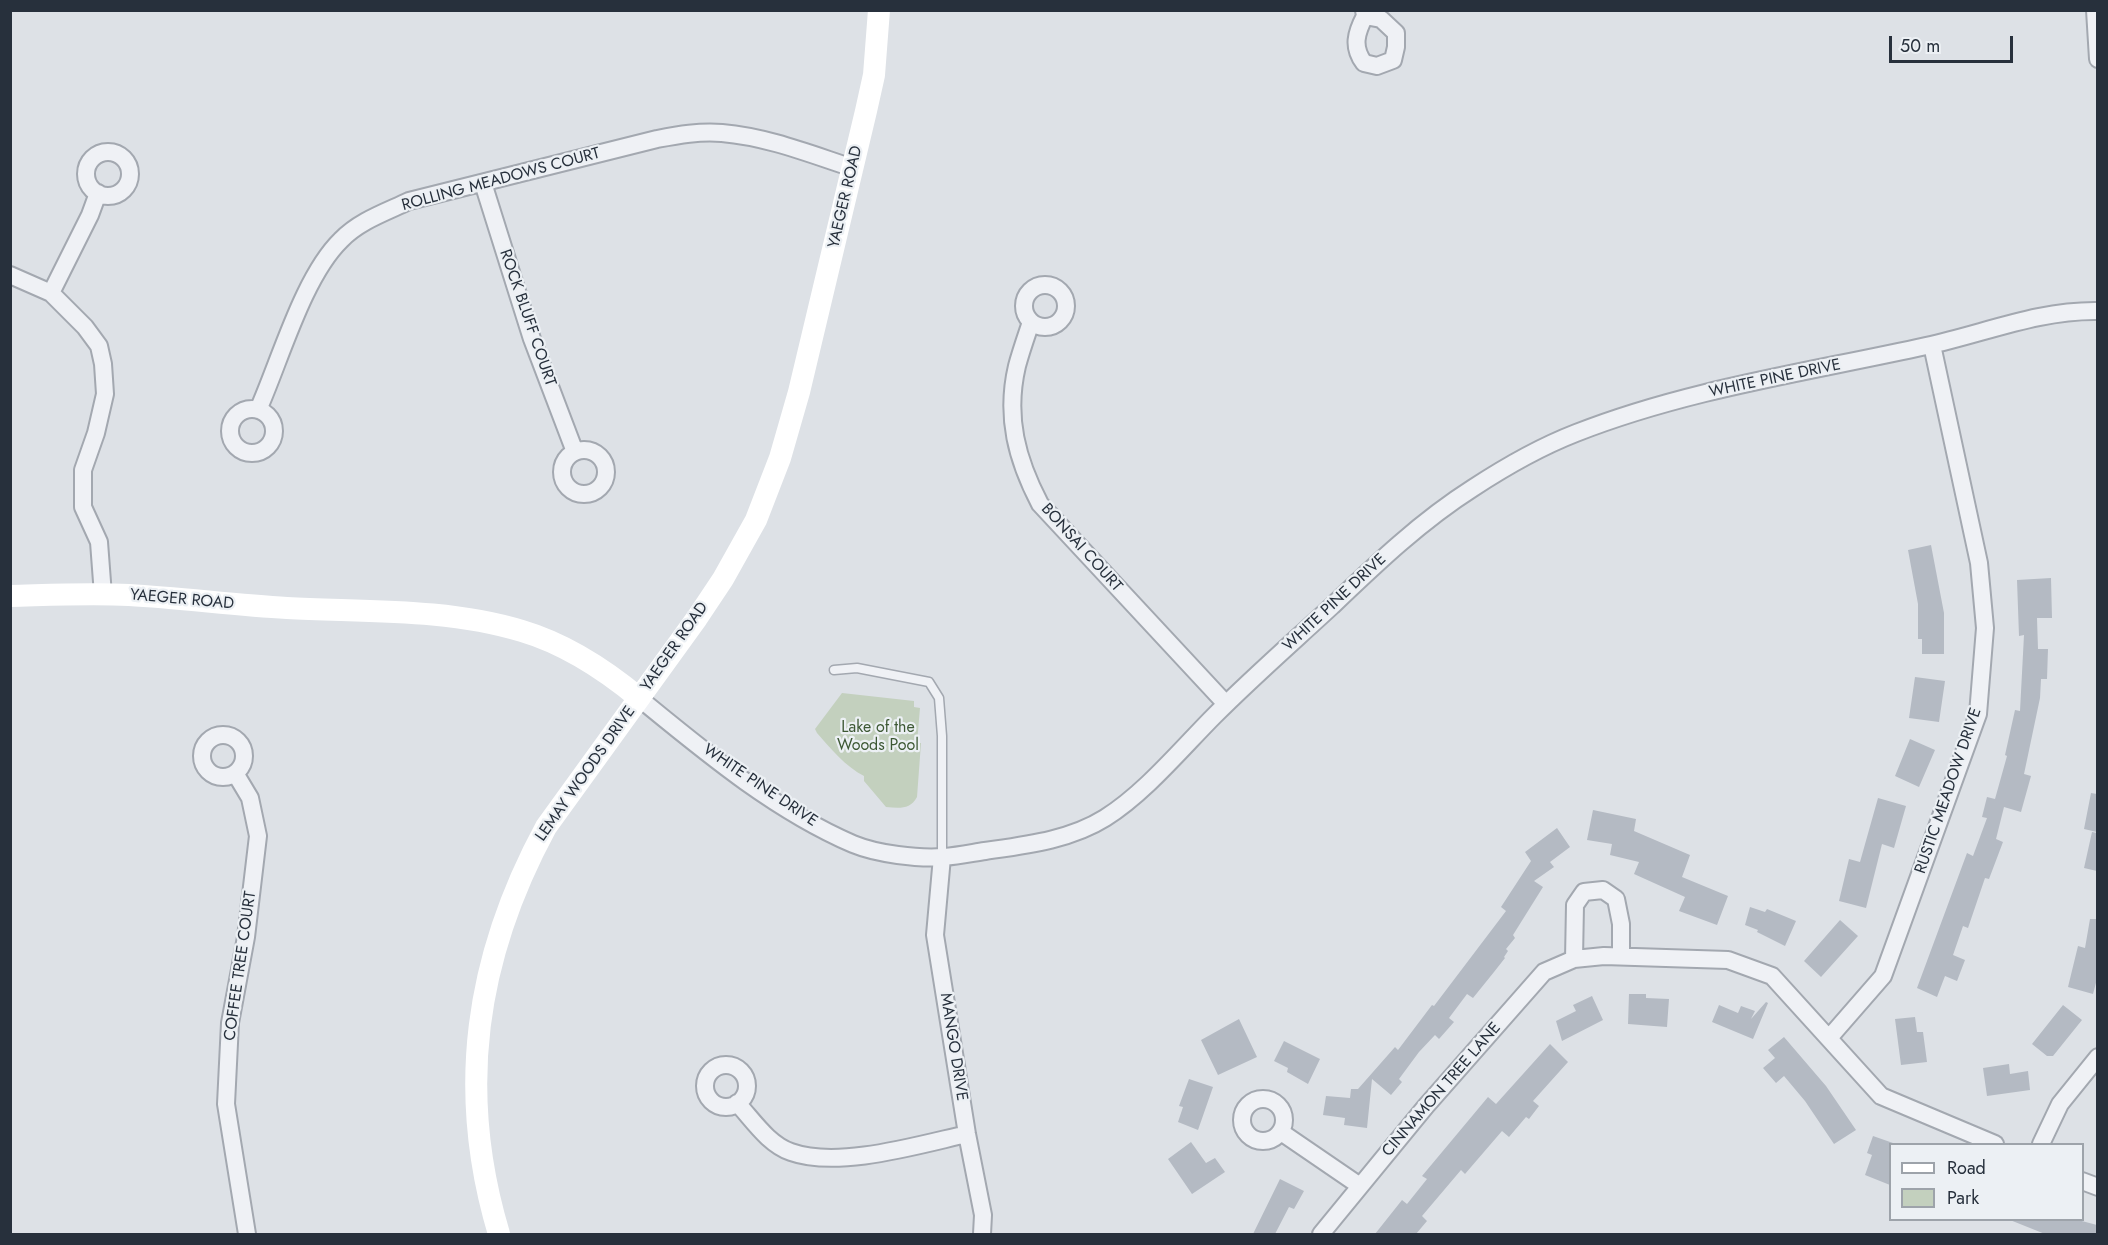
<!DOCTYPE html>
<html>
<head>
<meta charset="utf-8">
<style>
  body { margin:0 }
  #map { position:relative; width:2108px; height:1245px; overflow:hidden; background:#dde1e6; font-family:Jost,sans-serif }
  canvas { display:block }
  .frame { position:absolute; inset:0; border:12px solid #27303c; pointer-events:none }
  .legend { position:absolute; left:1889px; top:1143px; width:195px; height:78px; box-sizing:border-box; background:#ecf0f4; border:2px solid #9da3aa; margin:0; padding:8px 10px; list-style:none; font-size:18px; color:#27303c }
  .legend li { display:flex; align-items:center; gap:12px; height:30px }
  .legend b { width:30px; border:2px solid #9da3aa }
  .scale { position:absolute; left:1889px; top:36px; width:124px; height:27px; box-sizing:border-box; border:3px solid #27303c; border-top:0; padding-left:8px; font-size:18px; line-height:21px; white-space:nowrap; color:#27303c; -webkit-text-stroke:4px #ecf0f4; paint-order:stroke }
</style>
</head>
<body>
<div id="map">
<canvas width="2108" height="1245"></canvas>
<div class="frame"></div>
<ul class="legend">
<li><b style="height:8px;background:#fff"></b>Road</li>
<li><b style="height:16px;background:#c3d0be"></b>Park</li>
</ul>
<div class="scale">50 m</div>
</div>
<script>
const ctx = document.querySelector('canvas').getContext('2d');
ctx.lineJoin = 'round';
function paint(path, color) { ctx.fillStyle = color; ctx.fill(path, 'evenodd'); }
function stroke(path, color, width, dash) { ctx.strokeStyle = color; ctx.lineWidth = width; ctx.lineCap = dash ? 'butt' : 'round'; ctx.setLineDash(dash || []); ctx.stroke(path); }
function drawText(font, color, halo, rows, align = 'center') {
  ctx.font = font + ' Jost,sans-serif'; ctx.lineWidth = 4.5; ctx.setLineDash([]); ctx.textBaseline = 'middle'; ctx.strokeStyle = halo; ctx.fillStyle = color; for (const [text, x, y, turn = 0] of rows) {
    ctx.save(); ctx.translate(x, y); ctx.rotate((+turn || 0) * Math.PI / 180); ctx.textAlign = isNaN(turn) ? turn : align; if (halo) ctx.strokeText(text, 0, 0); ctx.fillText(text, 0, 0); ctx.restore();
  }
}
paint(new Path2D(`
  M842,693L914,701V707L920,708L917,743H921L917,797C910,810 899,808 886,807L864,781V776C846,767 830,748 817,733L815,729Z`), '#c3d0be');
paint(new Path2D(`
  M1931,545L1944,613V654H1922V639H1918V604L1908,550Z
  M2051,578L2052,618H2037L2038,649H2048L2047,679H2041L2040,698L2024,774L2031,776L2021,812L2004,807L1996,839L2003,842L1989,879L1985,878L1968,928L1963,926L1953,955L1965,960L1957,981L1945,976L1937,997L1917,988L1967,853L1973,856L1987,818L1982,817L1987,797L1995,799L2007,756L2005,755L2015,710L2020,711L2024,635L2019,636L2017,580Z
  M1915,677L1945,681L1939,722L1909,718Z
  M1910,739L1935,750L1919,787L1895,776Z
  M2091,793L2097,794V832L2084,829Z
  M1878,798L1906,806L1894,848L1882,844L1866,908L1839,901L1849,859L1860,862Z
  M1593,810L1636,819L1634,831L1690,855L1682,877L1728,896L1717,925L1679,911L1685,897L1634,874L1639,862L1610,855L1612,844L1587,840Z
  M1557,828L1570,847L1550,862L1554,867L1534,881L1543,887L1513,935L1515,938L1506,949L1508,951L1504,957L1505,958L1494,972L1473,998L1467,994L1449,1018L1454,1022L1439,1039L1435,1035L1419,1052L1399,1079L1402,1082L1391,1095L1372,1079L1367,1128L1344,1125L1345,1118L1323,1115L1326,1096L1350,1098L1351,1089H1358L1395,1047L1398,1050L1432,1005L1434,1006L1506,911L1501,907L1531,861L1525,852Z
  M2092,832L2097,833V871L2084,868Z
  M1750,907L1765,912L1767,909L1796,921L1785,946L1757,932L1758,930L1745,925Z
  M2090,919H2097V979L2093,994L2068,987L2078,946L2085,948Z
  M1840,920L1858,936L1821,977L1804,961Z
  M1629,994H1646V998L1669,999L1667,1027L1628,1024Z
  M1592,996L1603,1020L1562,1041L1556,1021L1576,1011L1573,1005Z
  M1766,1002L1768,1003L1753,1039L1712,1022L1719,1005L1738,1013L1741,1006L1755,1011L1751,1019Z
  M2063,1005L2082,1020L2053,1056H2047L2032,1044Z
  M1915,1017L1917,1032H1923L1927,1062L1901,1065L1895,1019Z
  M1239,1019L1257,1057L1218,1075L1201,1040Z
  M1784,1037L1826,1086L1856,1130L1834,1144L1805,1101L1784,1076L1776,1083L1763,1068L1775,1058L1768,1050Z
  M1284,1041L1320,1059L1308,1084L1287,1072L1288,1068L1274,1061Z
  M1550,1044L1568,1062L1533,1101L1539,1106L1529,1119L1526,1117L1509,1137L1502,1131L1465,1174L1461,1170L1422,1216L1427,1221L1416,1234H1375L1402,1200L1407,1204L1427,1179L1422,1176L1488,1097L1496,1104Z
  M2009,1064L2010,1074L2028,1071L2030,1090L1987,1096L1983,1068Z
  M1189,1079L1213,1087L1198,1130L1178,1122L1183,1107L1179,1106Z
  M1873,1136L1893,1143L1890,1144V1185L1865,1175L1872,1155L1867,1153Z
  M1191,1142L1206,1163L1215,1158L1225,1172L1192,1194L1168,1159Z
  M1280,1179L1304,1191L1294,1209L1289,1207L1275,1234H1253Z
  M2010,1220H2078L2097,1225V1234H2045Z`), '#b4bac3');
const lane = new Path2D(`
  M834,670L857,668L929,682L939,698L942,736V857`);
const street = new Path2D(`
  M1364,10L1365,16C1356,33 1352,47 1364,63L1377,66L1393,60L1396,47V33L1381,19L1365,16
  M2095,10L2098,59
  M86 174a22 22 0 1 1 44 0a22 22 0 1 1-44 0Z
  M483,183L532,339L575,452
  M10,275L51,293L85,327L99,346L103,364L105,394L96,433L83,470V507L99,542L103,595
  M1024 306a21 21 0 1 1 42 0a21 21 0 1 1-42 0Z
  M51,293L90,215L98,193
  M1031,322C1026,337 1021,351 1017,366C1005,417 1017,460 1040,504L1226,704
  M230 431a22 22 0 1 1 44 0a22 22 0 1 1-44 0Z
  M258,410C280,361 303,277 341,240C359,221 386,212 409,201L657,139C678,135 700,131 722,133C768,137 810,154 853,168
  M562 472a22 22 0 1 1 44 0a22 22 0 1 1-44 0Z
  M639,698C705,752 774,810 853,844C877,854 918,859 944,857C958,856 972,853 985,851C1026,845 1070,840 1105,818C1145,793 1182,748 1215,715C1253,677 1293,642 1332,606C1376,564 1421,521 1473,488C1505,467 1540,447 1576,433C1688,389 1809,372 1926,346C1983,334 2038,310 2098,311
  M202 756a21 21 0 1 1 42 0a21 21 0 1 1-42 0Z
  M235,773L250,798L258,836L246,937L230,1023L226,1104L247,1234
  M942,857L935,935L967,1134L983,1215L982,1234
  M1574,959L1575,905L1584,892L1603,890L1616,899L1621,924V956
  M1829,1038L1883,976L1978,714L1985,628L1979,563L1932,345
  M705 1086a21 21 0 1 1 42 0a21 21 0 1 1-42 0Z
  M1242 1120a21 21 0 1 1 42 0a21 21 0 1 1-42 0Z
  M737,1103C753,1120 768,1144 791,1152C838,1169 918,1145 967,1134
  M1281,1132L1360,1186
  M2041,1144L2060,1104L2098,1057
  M2082,1181L2098,1187
  M1321,1234L1426,1106L1544,972L1574,959L1604,956L1728,960L1772,976L1881,1096L1995,1144`);
stroke(lane, '#a3a8b0', 11);
stroke(street, '#a3a8b0', 20);
stroke(lane, '#eff1f5', 8);
stroke(street, '#eff1f5', 16);
stroke(new Path2D(`
  M10,596C50,595 89,593 129,595C182,598 234,605 287,608C364,612 447,608 522,631C566,644 604,669 639,698
  M499,1234C456,1091 475,958 546,827L697,618L723,579L756,520L780,458L799,392L866,111L874,75L879,10`), '#fff', 22);
drawText('16px', '#27303c', '#ecf0f4', [
  ["ROLLING MEADOWS COURT",501,180,-15],
  ["YAEGER ROAD",846,197,-77],
  ["ROCK BLUFF COURT",527,318,71],
  ["WHITE PINE DRIVE",1775,379,-12],
  ["BONSAI COURT",1081,548,48],
  ["YAEGER ROAD",182,600,5],
  ["WHITE PINE DRIVE",1335,603,-43],
  ["YAEGER ROAD",675,647,-55],
  ["LEMAY WOODS DRIVE",586,774,-55],
  ["WHITE PINE DRIVE",760,786,34],
  ["RUSTIC MEADOW DRIVE",1949,791,-71],
  ["COFFEE TREE COURT",241,966,-82],
  ["MANGO DRIVE",953,1047,81],
  ["CINNAMON TREE LANE",1442,1090,-49]
]);
drawText('16px', '#3d5834', '#ecf0f4', [
  ["Lake of the",878,728],
  ["Woods Pool",878,746]
]);
</script>
</body>
</html>
